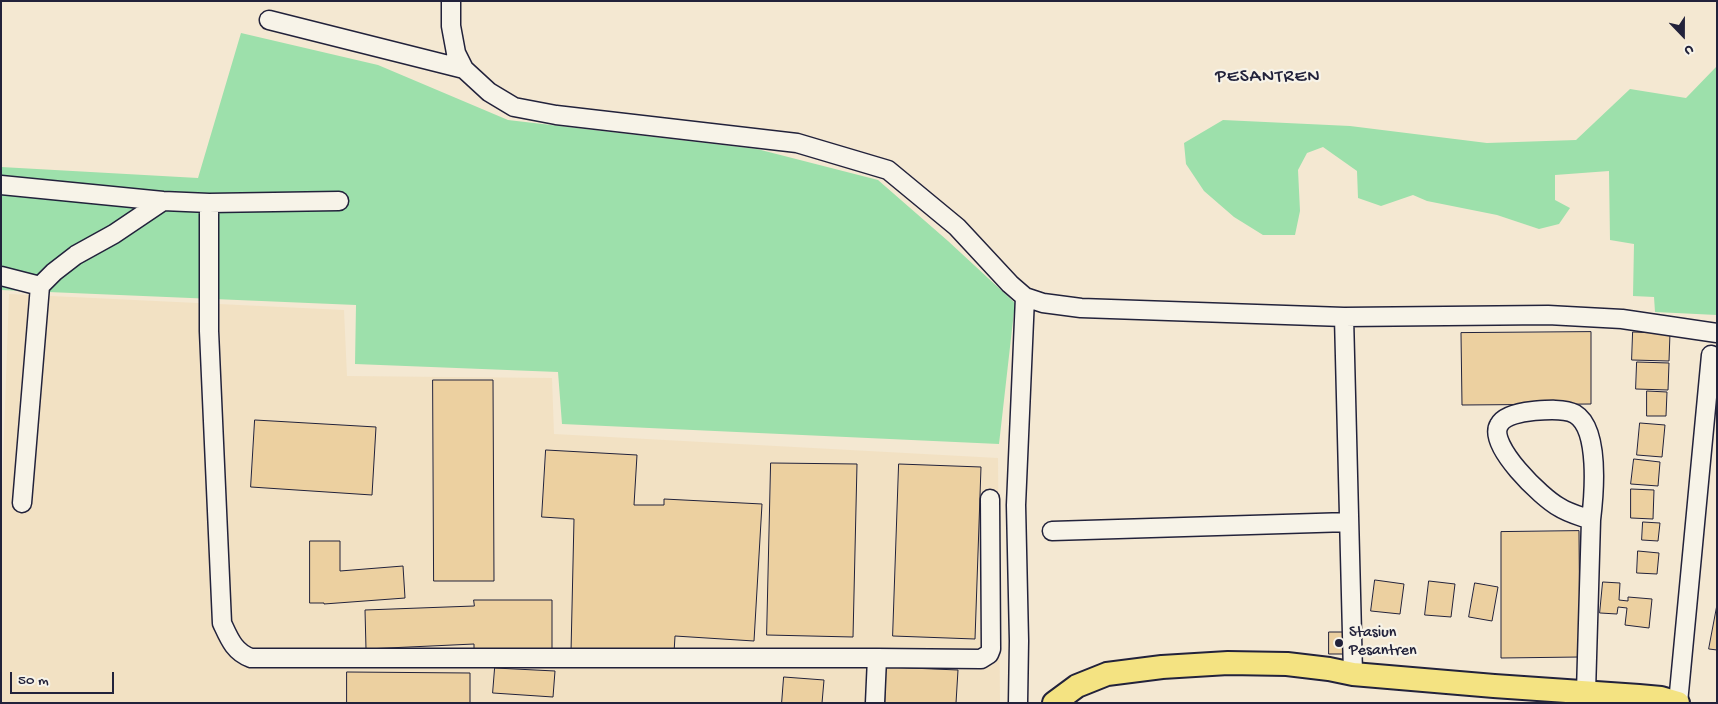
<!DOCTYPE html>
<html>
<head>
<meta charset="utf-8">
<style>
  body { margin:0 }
  #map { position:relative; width:1718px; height:704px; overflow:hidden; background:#f4e8d2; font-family:"Gochi Hand",sans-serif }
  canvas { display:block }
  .frame { position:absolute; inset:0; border:2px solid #22223b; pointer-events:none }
  .north { position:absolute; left:1658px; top:10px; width:50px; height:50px; -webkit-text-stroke:4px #f7f3e8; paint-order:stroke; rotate:158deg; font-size:14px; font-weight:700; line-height:20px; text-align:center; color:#22223b }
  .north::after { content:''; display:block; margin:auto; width:18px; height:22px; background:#22223b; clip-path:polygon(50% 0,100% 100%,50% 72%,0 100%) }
  .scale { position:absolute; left:10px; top:672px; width:104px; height:22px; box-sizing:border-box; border:2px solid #22223b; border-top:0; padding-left:6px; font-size:15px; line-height:18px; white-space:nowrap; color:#22223b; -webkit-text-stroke:4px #f7f3e8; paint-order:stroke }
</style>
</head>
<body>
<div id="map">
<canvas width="1718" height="704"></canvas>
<div class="frame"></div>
<div class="north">U</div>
<div class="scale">50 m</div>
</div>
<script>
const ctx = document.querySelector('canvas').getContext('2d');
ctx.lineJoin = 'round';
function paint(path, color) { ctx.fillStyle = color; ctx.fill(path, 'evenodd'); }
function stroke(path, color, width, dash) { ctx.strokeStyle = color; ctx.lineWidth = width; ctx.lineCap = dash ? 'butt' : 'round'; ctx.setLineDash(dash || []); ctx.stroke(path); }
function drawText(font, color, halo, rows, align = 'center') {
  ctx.font = font + ' "Gochi Hand",sans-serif'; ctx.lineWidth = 4.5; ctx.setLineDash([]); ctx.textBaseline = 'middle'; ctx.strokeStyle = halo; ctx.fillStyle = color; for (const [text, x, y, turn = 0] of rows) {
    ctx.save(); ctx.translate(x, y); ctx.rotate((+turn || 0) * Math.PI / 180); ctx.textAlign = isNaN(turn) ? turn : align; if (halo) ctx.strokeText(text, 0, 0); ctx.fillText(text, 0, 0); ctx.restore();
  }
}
paint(new Path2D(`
  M9,294L344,310L347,376L552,378L554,434L998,458L1000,703H1V518Z`), '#f2e1c3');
paint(new Path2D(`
  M241,33L378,65L508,120L757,149L878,180L948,241L1015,303L999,444L562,424L558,372L355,364L356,305L1,290V167L198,178Z
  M1717,66V315L1655,312L1654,297L1633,296L1634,244L1610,240L1609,171L1555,175V200L1570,208L1559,224L1539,229L1497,215L1427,201L1413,195L1381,206L1358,198L1357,171L1323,147L1307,153L1298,170L1300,211L1295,235H1263L1234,217L1204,191L1186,164L1184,143L1223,120L1350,126L1487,143L1576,140L1630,89L1686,98Z`), '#9de0ab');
const building = new Path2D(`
  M1591,332V404L1462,405L1461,333Z
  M1633,332L1670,333L1669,361L1632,360Z
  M1637,362L1669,363L1668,390L1636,389Z
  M433,380H493L494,581H434Z
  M1647,391L1667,392L1666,416H1647Z
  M255,420L376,427L372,495L251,487Z
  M1640,423L1665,425L1662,457L1637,455Z
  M546,450L637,455L634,505H664V499L762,504L754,641L675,636L674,653L571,652L574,519L542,517Z
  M1634,459L1660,462L1658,486L1631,484Z
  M771,463L857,464L853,637L767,635Z
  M899,464L981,467L975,639L893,636Z
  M1631,489L1654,490L1653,519L1631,518Z
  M1643,522L1660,523L1658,541L1642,540Z
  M1579,531L1580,657L1501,658V532Z
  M310,541H340V571L403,566L405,598L324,604V603H310Z
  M1638,551L1659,553L1657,574L1637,573Z
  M1375,580L1404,584L1400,614L1371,611Z
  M1429,581L1455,584L1451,617L1425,615Z
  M1603,582L1620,583L1619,600L1628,601V597L1652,599L1649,628L1625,625L1627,608L1618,607L1617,614L1600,613Z
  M1475,583L1498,587L1492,621L1469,617Z
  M474,600H552V653H474V644L366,649L365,610L474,606Z
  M1717,605V650L1709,649Z
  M1329,632H1350V654H1329Z
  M886,667L958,670L956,703H885Z
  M495,668L555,671L553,697L493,693Z
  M347,672L470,673V703H347Z
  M784,677L824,680L822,703H782Z`);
paint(building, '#ecd0a0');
stroke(building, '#22223b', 1);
const minor = new Path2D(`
  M451,1V26L456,53L464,69L489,92L514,107L556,115L797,143L888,170L957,227L1010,284L1025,297L1043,303L1081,308L1344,317L1548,315L1622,319L1717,333
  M269,20L464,69
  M1,185L163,201L209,203V331L222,623C229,638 234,652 251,658H877L875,703
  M209,203L339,201
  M1,276L40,286L54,272L76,255L114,234L163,201
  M1344,317L1353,674
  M22,503L40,286
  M1052,531L1349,522
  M877,658L981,659L989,654L991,649L990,499
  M1586,692L1591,520C1594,495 1600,429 1575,414C1564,408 1545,410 1533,411C1523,412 1504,415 1499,425C1487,445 1542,498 1559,507C1568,513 1580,516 1591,520
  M1018,703L1019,641L1016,505L1025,297
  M1678,703L1711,355`);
const major = new Path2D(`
  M1054,703L1077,686L1107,674L1162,667L1228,663L1287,664L1329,669L1353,674L1494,686L1639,696L1661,698L1678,703`);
stroke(minor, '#22223b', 21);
stroke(major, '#22223b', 26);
stroke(minor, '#f7f3e8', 18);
stroke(major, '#f4e382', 22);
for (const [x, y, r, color] of [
  [1339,643,5,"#22223b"]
]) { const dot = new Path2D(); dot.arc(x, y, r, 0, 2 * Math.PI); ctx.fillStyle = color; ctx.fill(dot); stroke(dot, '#f7f3e8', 2); }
drawText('16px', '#22223b', '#f7f3e8', [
  ["Stasiun",1349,634],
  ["Pesantren",1349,652]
], 'left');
ctx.letterSpacing = '1px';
drawText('19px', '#22223b', '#f7f3e8', [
  ["PESANTREN",1268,78]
]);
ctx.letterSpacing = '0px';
</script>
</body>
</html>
